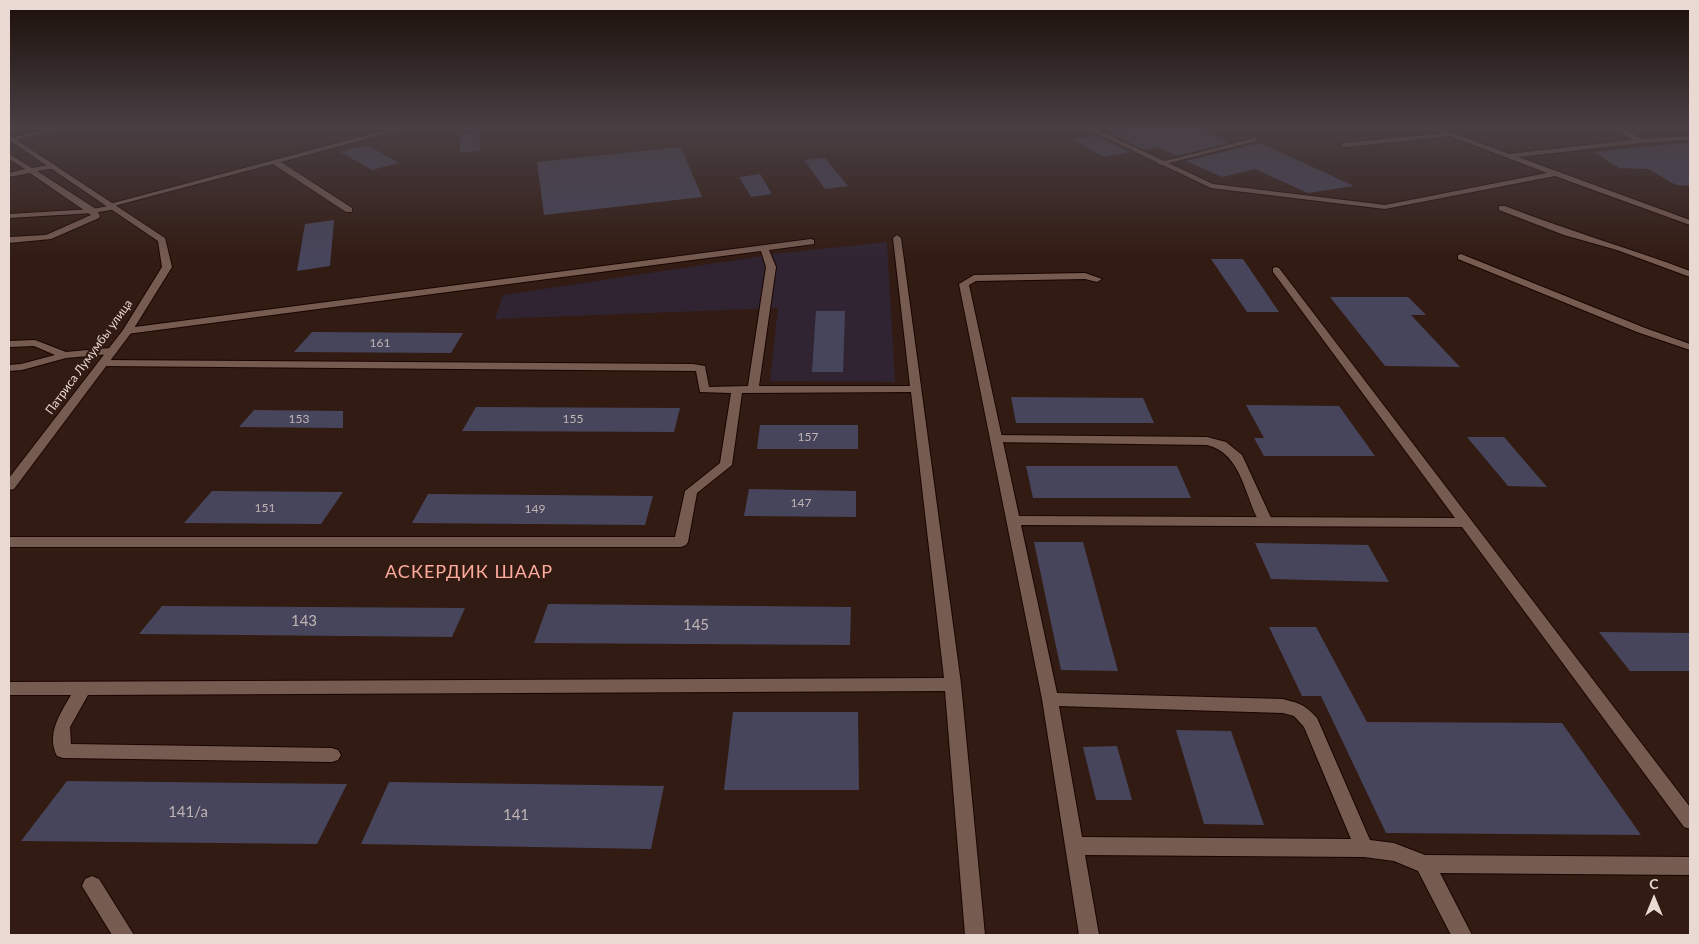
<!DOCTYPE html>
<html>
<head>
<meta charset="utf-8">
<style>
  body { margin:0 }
  #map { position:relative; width:1699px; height:944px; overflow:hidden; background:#321b12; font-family:Lato,sans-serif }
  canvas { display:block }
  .frame { position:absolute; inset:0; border:10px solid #e9d9d2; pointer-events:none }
  .north { position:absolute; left:1629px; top:874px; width:50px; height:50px; -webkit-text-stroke:4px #321b12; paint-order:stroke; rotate:0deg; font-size:14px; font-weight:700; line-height:20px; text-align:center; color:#e9d9d2 }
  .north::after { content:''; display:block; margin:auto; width:18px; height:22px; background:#e9d9d2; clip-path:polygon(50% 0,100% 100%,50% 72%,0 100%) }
</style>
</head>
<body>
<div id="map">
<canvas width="1699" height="944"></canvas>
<div class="frame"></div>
<div class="north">С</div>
</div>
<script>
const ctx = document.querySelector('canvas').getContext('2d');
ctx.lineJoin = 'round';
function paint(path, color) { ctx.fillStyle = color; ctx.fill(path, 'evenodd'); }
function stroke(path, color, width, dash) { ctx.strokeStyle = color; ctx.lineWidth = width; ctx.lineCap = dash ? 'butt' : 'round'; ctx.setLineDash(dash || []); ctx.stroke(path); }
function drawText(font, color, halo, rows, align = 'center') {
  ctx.font = font + ' Lato,sans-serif'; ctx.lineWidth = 4.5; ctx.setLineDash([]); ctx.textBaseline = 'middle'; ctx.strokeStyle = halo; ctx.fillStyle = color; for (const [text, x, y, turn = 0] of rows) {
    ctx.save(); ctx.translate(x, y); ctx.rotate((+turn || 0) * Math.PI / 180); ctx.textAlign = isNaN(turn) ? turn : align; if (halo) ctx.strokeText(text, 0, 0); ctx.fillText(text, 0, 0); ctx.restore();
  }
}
paint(new Path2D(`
  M887,242L895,382L770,381L778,308L495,319L503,295L783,253Z`), '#302432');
paint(new Path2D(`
  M1133,129H1199L1229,143L1177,156L1158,147L1144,150L1110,133Z
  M479,132L480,151L460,153V134Z
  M1096,136L1131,152L1104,157L1073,140Z
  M1690,142V186L1676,185L1648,169L1619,168L1594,152Z
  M1260,143L1354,186L1308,193L1255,169L1222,177L1186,161Z
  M367,145L399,163L372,170L340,152Z
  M681,147L702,197L544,215L537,162Z
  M825,158L848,186L825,189L804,160Z
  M760,174L772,194L751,197L739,177Z
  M334,220L330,266L297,271L305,224Z
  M1211,259H1243L1279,312H1247Z
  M1330,297H1408L1426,315H1411L1460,367L1385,366Z
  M816,311H845L843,372H812Z
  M312,332L463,333L451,353L294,352Z
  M1011,397L1143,398L1154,423H1016Z
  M1246,405L1339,406L1375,456H1264L1254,438H1264Z
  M476,407L680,408L674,432L462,431Z
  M254,410L343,411V428L239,427Z
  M760,425H858V449H757Z
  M1467,437H1504L1547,487L1508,486Z
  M1026,466H1177L1191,498H1033Z
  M749,489L856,491V517L744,516Z
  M212,491L343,492L321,524L184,523Z
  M428,494L653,496L645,525L412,523Z
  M1034,542H1083L1118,671L1061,670Z
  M1255,543L1368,545L1389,582L1271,579Z
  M548,604L851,607L850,645L534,643Z
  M162,606L465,608L452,637L139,634Z
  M1269,627H1316L1367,722L1562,723L1641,835L1386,833L1321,696H1302Z
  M1599,632L1690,633V671H1630Z
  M733,712H858L859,790H724Z
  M1176,730L1231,731L1264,825L1204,824Z
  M1117,746L1132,800H1096L1083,747Z
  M67,781L347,784L317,844L21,841Z
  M389,782L664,786L651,849L361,844Z`), '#47455c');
const service = new Path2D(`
  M9,129H17L9,133Z
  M390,129H402L281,162L352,208V212H346L273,164L110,207L106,205Z
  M1448,133L1451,135L1450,136L1345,147L1341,145L1345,143Z
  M1255,138L1257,139V141L1161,165L1157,163Z
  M9,154L32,168L55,164V168L37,171L96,209L100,216L99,218L51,239L9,243V237L46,235L91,215L30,173L9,177V173L25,169L9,159Z
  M897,235L901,238L961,684L985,935H965L945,691L88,695L70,727L71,744L332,748L338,750L341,755L338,760L332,762L63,758L57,756C46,734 60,714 71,695H9V682L944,678L911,392L742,393L732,465L697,493L688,542L686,545L681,547H9V537H675L685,491L720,463L731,393L700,392L696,371L102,366L97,363L102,360L693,364L705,366L709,387L748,386L766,267L761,251L127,334L122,331L127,328L811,239L814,240V244L769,250L776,267L759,386H910L893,238Z
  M35,340L66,352L110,348L115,351L110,354L66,358L22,370L9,371V365L21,364L55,355L34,346L9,347V341Z
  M996,435L1207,437L1226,442L1242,455L1273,522L1271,525H1261C1244,497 1243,454 1207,445L992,442L990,439Z
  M92,876L99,879L134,935H112L82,886L85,879Z`);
const minor = new Path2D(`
  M44,129H57L12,141L9,139Z
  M1087,129H1096L1213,184L1385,205L1547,173L1432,129H1442L1509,154L1633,140L1615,129H1624L1642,139L1690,136V140L1641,143L1518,157L1690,220V225L1555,176L1385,209L1211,188Z
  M113,205H116V209L93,213L9,218V214L93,209Z
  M1499,206H1505C1566,230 1629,248 1690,271V277L1617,250L1564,235L1499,210Z
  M1461,254L1645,328L1690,344V350L1637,332L1458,259V255Z
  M1276,267L1279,268L1690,807V829L1684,827L1462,527L1021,525L1057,693L1283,699C1301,704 1304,704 1317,718L1370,840L1394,843L1425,855L1690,857V875L1440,873L1472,935H1451L1418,871L1394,861L1364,857L1085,855L1099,935H1079L1042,699L959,284L974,275L1085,273L1102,279L1097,282L1085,279L976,281L969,285L1019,516L1455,518L1273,272V268ZM1059,706L1283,713L1294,716L1304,727L1351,839L1082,837Z`);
const tertiary = new Path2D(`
  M9,135L165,238L172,267L131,333L14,489L9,490V478L123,330L162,267L158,241L9,140Z`);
stroke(service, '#190501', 2);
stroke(minor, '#190501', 2);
stroke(tertiary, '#190501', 2);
paint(service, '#765b50');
paint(minor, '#765b50');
paint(tertiary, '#765b50');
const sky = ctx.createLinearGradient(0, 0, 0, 261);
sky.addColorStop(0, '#1c0f0a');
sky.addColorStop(0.49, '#493f44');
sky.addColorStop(1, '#493f4400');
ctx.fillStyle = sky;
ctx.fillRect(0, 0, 1699, 261);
drawText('12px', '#c0b4b4', null, [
  ["161",380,343],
  ["153",299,419],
  ["155",573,419],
  ["157",808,437],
  ["147",801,503],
  ["151",265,508],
  ["149",535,509]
]);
drawText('12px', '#e9d9d2', '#321b12', [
  ["Патриса Лумумбы улица",89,357,-54]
]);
drawText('15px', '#c0b4b4', null, [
  ["143",304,621],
  ["145",696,625],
  ["141/a",188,812],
  ["141",516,815]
]);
ctx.letterSpacing = '1px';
drawText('18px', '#feab9d', '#321b12', [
  ["АСКЕРДИК ШААР",469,572]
]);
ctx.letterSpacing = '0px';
</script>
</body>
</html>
